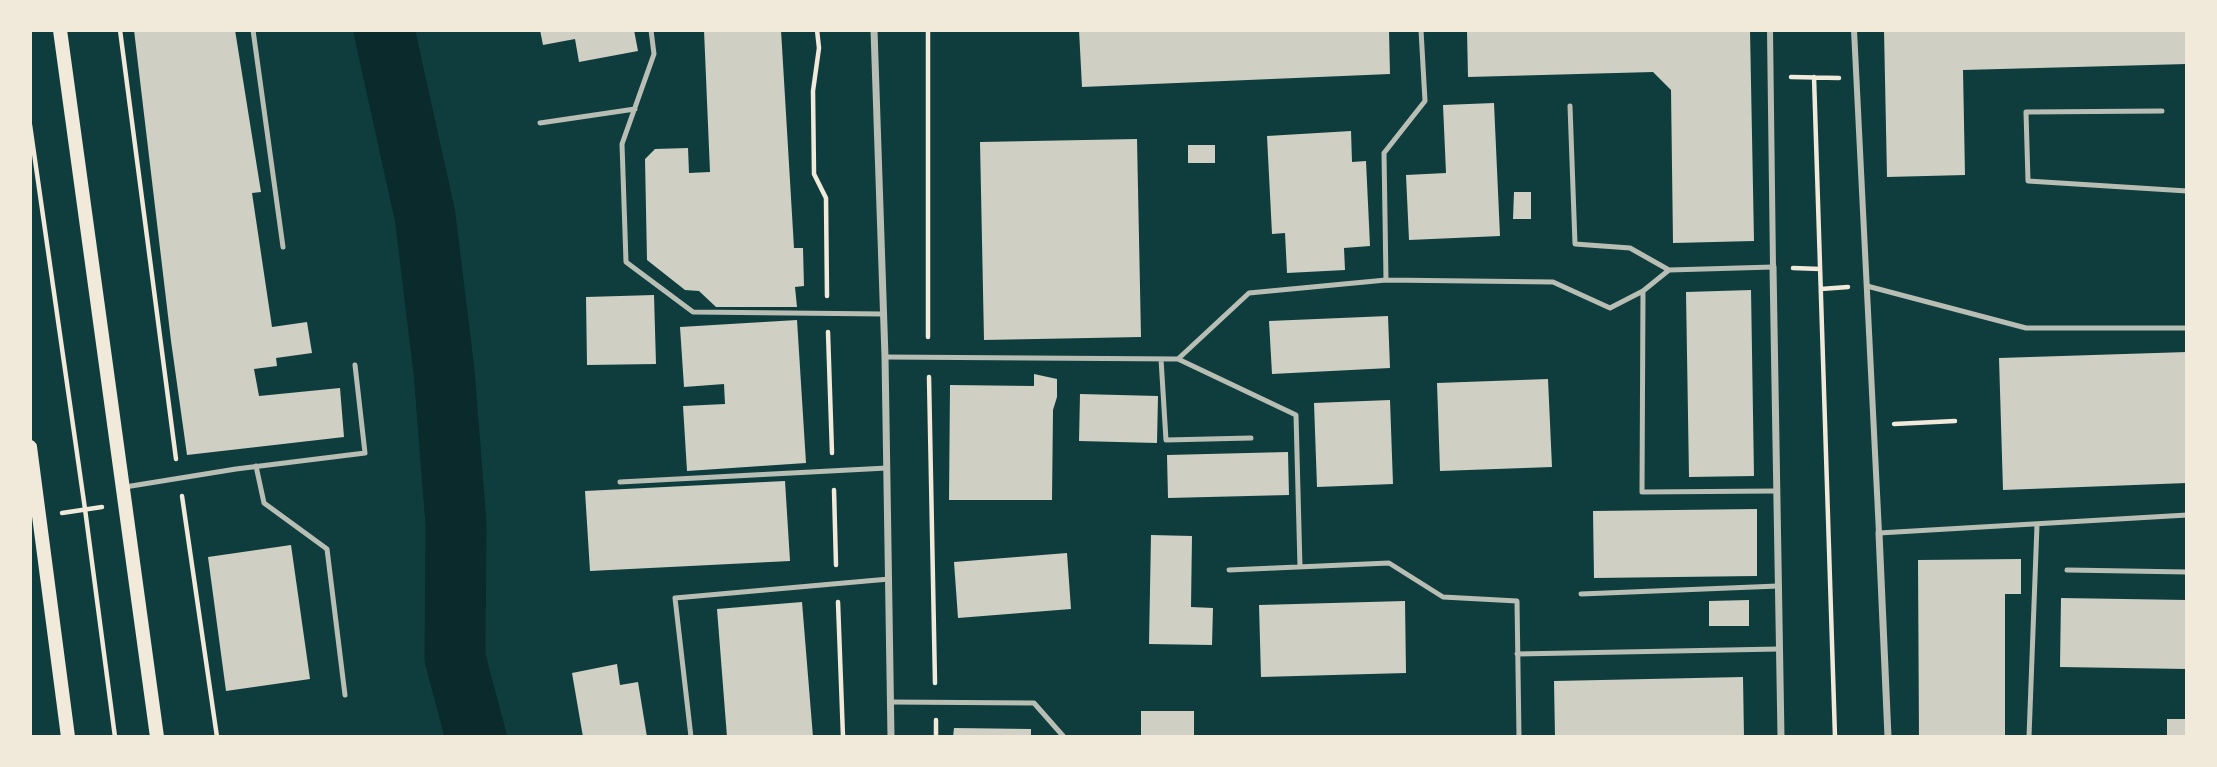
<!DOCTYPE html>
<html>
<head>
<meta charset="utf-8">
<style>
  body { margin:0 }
  #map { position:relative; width:2217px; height:767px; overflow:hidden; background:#0f3d3e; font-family:"Fira Sans",sans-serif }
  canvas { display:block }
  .frame { position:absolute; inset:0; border:32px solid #f1e9da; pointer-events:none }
</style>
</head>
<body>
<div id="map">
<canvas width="2217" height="767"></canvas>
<div class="frame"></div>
</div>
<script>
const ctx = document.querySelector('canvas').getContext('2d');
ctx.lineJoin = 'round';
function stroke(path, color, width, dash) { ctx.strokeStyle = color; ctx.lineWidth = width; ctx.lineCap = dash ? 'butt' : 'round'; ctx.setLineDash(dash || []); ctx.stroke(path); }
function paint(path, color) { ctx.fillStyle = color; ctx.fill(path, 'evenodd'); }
stroke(new Path2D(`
  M384,30L425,216L444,371L456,524L455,658L476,737`), '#0a2a2b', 61);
paint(new Path2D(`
  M134,30H235L261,192L252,193L272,327L307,322L312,353L276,358L277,366L254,369L259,396L340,388L344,437L187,455L171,341Z
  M540,30H634L638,51L579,62L575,39L543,45Z
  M704,30H781L794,248H803L804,286L795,287L797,307H716L699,291L685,290L647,260L645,159L655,149L688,148L689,173L710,172Z
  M1079,30H1389L1390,74L1082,87Z
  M1467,30H1750L1754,241L1673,243L1671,90L1653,72L1468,77Z
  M1884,30H2187V64L1963,70L1965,175L1887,177Z
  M1494,103L1500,236L1409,240L1406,175L1446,173L1443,105Z
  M1351,131L1352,162L1366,161L1370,246L1344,248L1345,270L1287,273L1285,233L1272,234L1267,136Z
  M1137,139L1141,337L984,340L980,142Z
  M1188,145H1215V163H1188Z
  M1514,192H1531V219H1513Z
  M1751,290L1754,476L1689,477L1686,292Z
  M654,295L656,364L587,365L586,297Z
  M1388,316L1390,368L1272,374L1269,321Z
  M797,320L806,463L687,471L683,406L725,404L724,384L684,387L680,327Z
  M2187,352V483L2003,490L1999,358Z
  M1034,374L1057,379V397L1053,410L1052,500H949L950,385L1034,386Z
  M1548,379L1552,467L1440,471L1437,383Z
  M1080,394L1158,396L1157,443L1079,441Z
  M1390,400L1393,484L1317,487L1314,403Z
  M1288,452L1289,495L1168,498L1167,455Z
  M785,481L790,561L590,571L585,491Z
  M1757,509V576L1594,578L1593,511Z
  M1151,535L1192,536L1191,607L1213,608L1212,645L1149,644Z
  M291,545L310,679L226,691L208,557Z
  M1067,553L1071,609L958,618L954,562Z
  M2021,559V594H2005V737H1919L1918,560Z
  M2061,598L2187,600V669L2060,667Z
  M1749,600V626H1709V601Z
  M1405,601L1406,673L1261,677L1259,605Z
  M802,602L813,737H727L717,609Z
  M617,664L620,685L638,682L647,737H583L572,673Z
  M1743,677L1744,737H1555L1554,681Z
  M1141,711H1194V737H1141Z
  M2167,719H2187V737H2167Z
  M954,728L1031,729V737H953Z`), '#cfcfc3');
stroke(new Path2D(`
  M120,30L176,459
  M817,30L819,48L813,91L814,174L826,198L827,296
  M928,30V337
  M1791,77L1839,78
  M1814,77L1835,737
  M30,125L85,509L115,737
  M1793,268L1820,269
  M1821,289L1848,287
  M828,332L832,453
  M929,377L935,683
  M1894,424L1955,421
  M834,490L836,565
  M182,496L217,737
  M62,513L102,507
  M838,602L843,737
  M936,720V737`), '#f1e9da', 4.5);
stroke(new Path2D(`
  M253,30L283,247
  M651,30L654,54L622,144L626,262L693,312L883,314
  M1570,106L1575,244L1630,248L1669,270
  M2162,111L2026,112L2028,181L2187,191
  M540,123L635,109
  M1386,280L1553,282L1610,308L1643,291L1669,270L1773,267
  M1867,286L2026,328H2187
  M1643,291L1642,492L1776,491
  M885,357L1178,359L1249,293L1386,280L1384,153L1425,101L1421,30
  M1161,359L1166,440L1251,438
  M1178,359L1296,415L1300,567
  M256,466L264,503L327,549L345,695
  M620,482L887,468
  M125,487L236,469L365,453L355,365
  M1879,533L2187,515
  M1229,570L1389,563L1443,597L1517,601L1519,737
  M2067,570L2187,572
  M1581,594L1778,586
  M1517,654L1779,649
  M891,702L1034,703L1064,737
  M691,737L675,598L889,579
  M2029,737L2037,525`), '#b8beb3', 5);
stroke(new Path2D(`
  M1770,30L1773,267
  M1854,30L1879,533`), '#b8beb3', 6);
stroke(new Path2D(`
  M874,30L885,357L891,737
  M1773,267L1781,737
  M1879,533L1888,737`), '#b8beb3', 7);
stroke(new Path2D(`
  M60,30L157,737
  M30,447L68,737`), '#f1e9da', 14);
</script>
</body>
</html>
